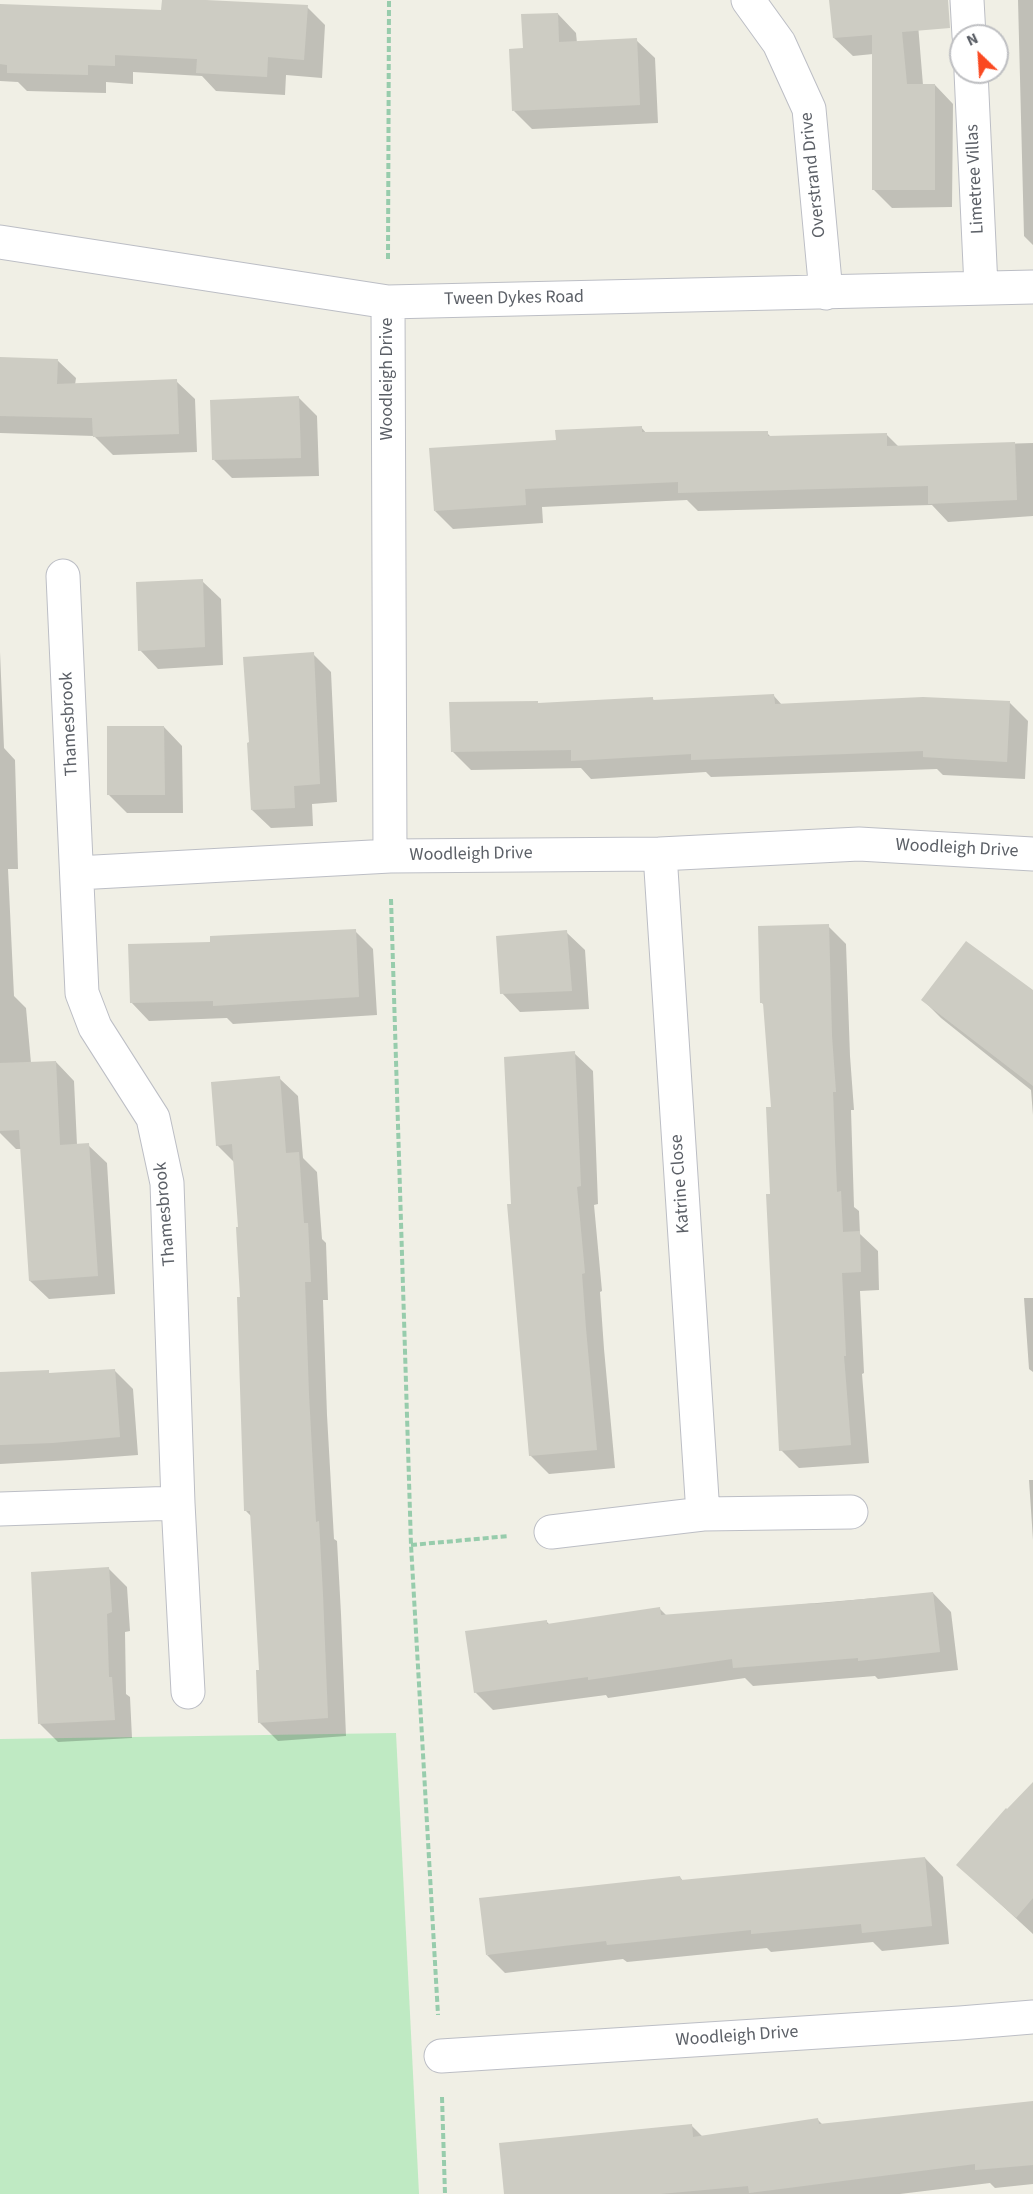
<!DOCTYPE html>
<html>
<head>
<meta charset="utf-8">
<style>
  body { margin:0 }
  #map { position:relative; width:1033px; height:2194px; overflow:hidden; background:#f0efe5; font-family:"Source Sans 3",sans-serif }
  canvas { display:block }
  .north { position:absolute; left:949px; top:24px; width:60px; height:60px; box-sizing:border-box; background:#fff; border:2px solid #bebfc2; border-radius:50%; rotate:335deg; font-size:16px; font-weight:700; line-height:24px; text-align:center; color:#5c6067 }
  .north::after { content:''; display:block; margin:auto; width:21px; height:27px; background:#fa4921; clip-path:polygon(50% 0,100% 100%,50% 72%,0 100%) }
</style>
</head>
<body>
<div id="map">
<canvas width="1033" height="2194"></canvas>
<div class="north">N</div>
</div>
<script>
const ctx = document.querySelector('canvas').getContext('2d');
ctx.lineJoin = 'round';
function paint(path, color) { ctx.fillStyle = color; ctx.fill(path, 'evenodd'); }
function stroke(path, color, width, dash) { ctx.strokeStyle = color; ctx.lineWidth = width; ctx.lineCap = dash ? 'butt' : 'round'; ctx.setLineDash(dash || []); ctx.stroke(path); }
function drawText(font, color, halo, rows, align = 'center') {
  ctx.font = font + ' "Source Sans 3",sans-serif'; ctx.lineWidth = 4.5; ctx.setLineDash([]); ctx.textBaseline = 'middle'; ctx.strokeStyle = halo; ctx.fillStyle = color; for (const [text, x, y, turn = 0] of rows) {
    ctx.save(); ctx.translate(x, y); ctx.rotate((+turn || 0) * Math.PI / 180); ctx.textAlign = isNaN(turn) ? turn : align; if (halo) ctx.strokeText(text, 0, 0); ctx.fillText(text, 0, 0); ctx.restore();
  }
}
paint(new Path2D(`
  M396,1733L419,2194H0V1739Z`), '#bfeac3');
paint(new Path2D(`
  M163,0L307,7L325,25L322,78L286,75L285,95L216,91L202,76L133,72V84L106,82V93L27,91L18,82L0,81V5L163,12Z
  M831,0H916L923,85H935L953,104L952,207L892,208L873,189V54L853,56L834,38Z
  M1018,0H1033V245L1024,236Z
  M558,14L576,33L577,43L636,40L655,58L658,123L532,129L514,111Z
  M0,359L57,360L76,378L75,385L176,381L195,399L197,452L113,455L94,436L0,433Z
  M299,398L317,416L319,476L232,478L214,460Z
  M641,427L647,434L767,433L771,437L886,434L899,447L1033,443V516L948,522L932,505L698,511L687,500L542,507L543,523L453,529L435,511L557,441Z
  M202,581L221,599L223,665L158,669L140,650Z
  M0,652L4,748L15,760L18,869H8L14,996L26,1008L31,1063L56,1062L74,1081L77,1145H88L107,1163L115,1294L49,1299L30,1281L22,1149H16L0,1133Z
  M313,654L331,672L337,802L312,804L313,826L271,828L252,810Z
  M774,696L782,705L1010,703L1028,721L1025,779L943,775L937,769L711,777L706,772L591,779L581,768L471,770L452,751L537,702L540,705L653,699L655,702Z
  M164,727L182,746L183,813H127L109,795Z
  M828,926L846,944L850,1056L854,1110H851L854,1207L859,1211L860,1234L878,1251L879,1290L860,1291L864,1373L862,1374L869,1463L799,1468L781,1450L771,1196L772,1108L764,1005L762,1003Z
  M355,931L373,949L377,1015L233,1024L227,1018L149,1021L131,1002L212,944Z
  M566,932L585,950L589,1009L520,1012L502,993Z
  M1033,993V1115L1031,1090L941,1018L923,1000Z
  M574,1053L593,1071L598,1204L594,1205L602,1291L600,1292L604,1349L615,1468L549,1474L530,1455L513,1205Z
  M279,1078L298,1096L303,1158L317,1172L322,1239L326,1243L328,1300H323L327,1415L334,1539L337,1541L341,1614L346,1736L278,1741L259,1722L260,1671L252,1517L246,1511L240,1228L235,1163L217,1145Z
  M1024,1298H1033V1372L1029,1369Z
  M114,1370L133,1389L138,1455L71,1460L0,1464V1374L48,1372L51,1375Z
  M1029,1480H1033V1540Z
  M109,1569L127,1587L130,1631L125,1632L126,1694L130,1697L132,1738L58,1742L40,1724Z
  M933,1593L951,1612L958,1670L878,1679L875,1676L753,1686L745,1678L608,1698L606,1695L493,1710L475,1692L546,1621L550,1625L659,1608L667,1616Z
  M1033,1784V1934L958,1865Z
  M925,1858L943,1877L949,1944L882,1951L873,1942L771,1952L767,1948L627,1962L623,1959L505,1973L487,1955L680,1877L683,1881Z
  M1033,2102V2184L995,2188L990,2183L900,2194H505L691,2125L703,2137L818,2120L823,2125Z`), '#0003');
paint(new Path2D(`
  M162,0H206L308,5L304,60L268,57L267,77L196,73L197,59L115,55V66L88,65V75L7,73V65L0,64V4L161,10Z
  M829,0H948L950,28L902,32L907,84H935V190H872V35L833,38Z
  M558,13L559,42L637,38L640,105L512,111L509,49L523,48L521,14Z
  M0,357L58,359L57,384L177,379L179,434L93,437L92,418L0,416Z
  M299,396L301,458L212,460L210,400Z
  M642,426V432L768,431V436L887,433V446L1015,442L1017,500L928,504V486L678,493V482L525,489L526,505L434,511L429,448L556,440L555,430Z
  M203,579L205,647L138,651L136,582Z
  M314,652L320,784L294,786L295,808L251,810L247,743L249,742L243,657Z
  M774,694L775,704L923,697L1010,701L1007,762L923,757V751L691,760V754L571,761V750L451,752L449,702L538,701V703L653,697V700Z
  M107,726H164L165,795H107Z
  M829,924L832,1036L836,1092H833L837,1192L841,1191L843,1232L860,1231L861,1272L842,1273L846,1356H844L851,1445L779,1451L766,1194H770L766,1107H771L763,1003H760L758,926Z
  M356,929L359,997L213,1006V1001L130,1003L128,944L210,942V936Z
  M567,930L572,991L500,994L496,936Z
  M966,941L1033,990V1086L921,1000Z
  M575,1051L581,1186L577,1187L585,1273L582,1274L586,1329L597,1450L529,1456L507,1204H511L504,1057Z
  M56,1061L60,1145L89,1143L98,1276L29,1281L19,1130L0,1131V1063Z
  M280,1076L286,1153L299,1152L304,1223H308L311,1282H305L309,1395L316,1522L319,1521L323,1595L328,1718L258,1723L256,1670H259L250,1511H244L237,1297H240L236,1227H238L232,1144L216,1146L211,1082Z
  M115,1369L120,1437L52,1443L0,1445V1372L49,1370V1373Z
  M109,1567L112,1612L107,1614L109,1677H112L115,1720L38,1724L31,1572Z
  M933,1592L940,1652L858,1661V1658L733,1668L732,1659L588,1680V1677L474,1693L465,1631L547,1620V1624L660,1607L661,1615L814,1603V1604Z
  M1033,1782V1898L1016,1918L956,1865L1006,1808L1007,1809Z
  M925,1857L932,1926L862,1933L861,1924L751,1934V1930L607,1945L606,1941L486,1955L479,1898L680,1876L681,1880Z
  M1033,2101V2165L975,2170V2164L749,2193L748,2186L660,2194H504L499,2143L692,2124L693,2137L818,2118L819,2124Z`), '#cdccc3');
const minor = new Path2D(`
  M748,0L779,43L809,109L826,293
  M967,0L969,36
  M971,72L981,287
  M0,242L388,302L1033,287
  M388,302L390,856L660,854L859,844L1033,854
  M63,576L82,993L95,1027L153,1118L167,1183L178,1503L188,1692
  M660,854L703,1514
  M77,873L390,856
  M0,1509L178,1503
  M551,1532L703,1514L851,1512
  M441,2056L960,2023L1033,2017`);
stroke(minor, '#bcbec5', 35);
stroke(new Path2D(`
  M388,259L389,0
  M391,899L411,1545L438,2015
  M411,1545L509,1536
  M442,2097L445,2194`), '#97ccac', 4, [6, 3]);
stroke(minor, '#fff', 33);
drawText('18px', '#5c6067', '#fff', [
  ["Overstrand Drive",814,175,-96],
  ["Limetree Villas",976,179,-93],
  ["Tween Dykes Road",514,299,-1],
  ["Woodleigh Drive",388,379,-90],
  ["Thamesbrook",70,724,-93],
  ["Woodleigh Drive",957,849,3],
  ["Woodleigh Drive",471,855,-1],
  ["Katrine Close",681,1184,-94],
  ["Thamesbrook",166,1214,-95],
  ["Woodleigh Drive",737,2037,-4]
]);
</script>
</body>
</html>
